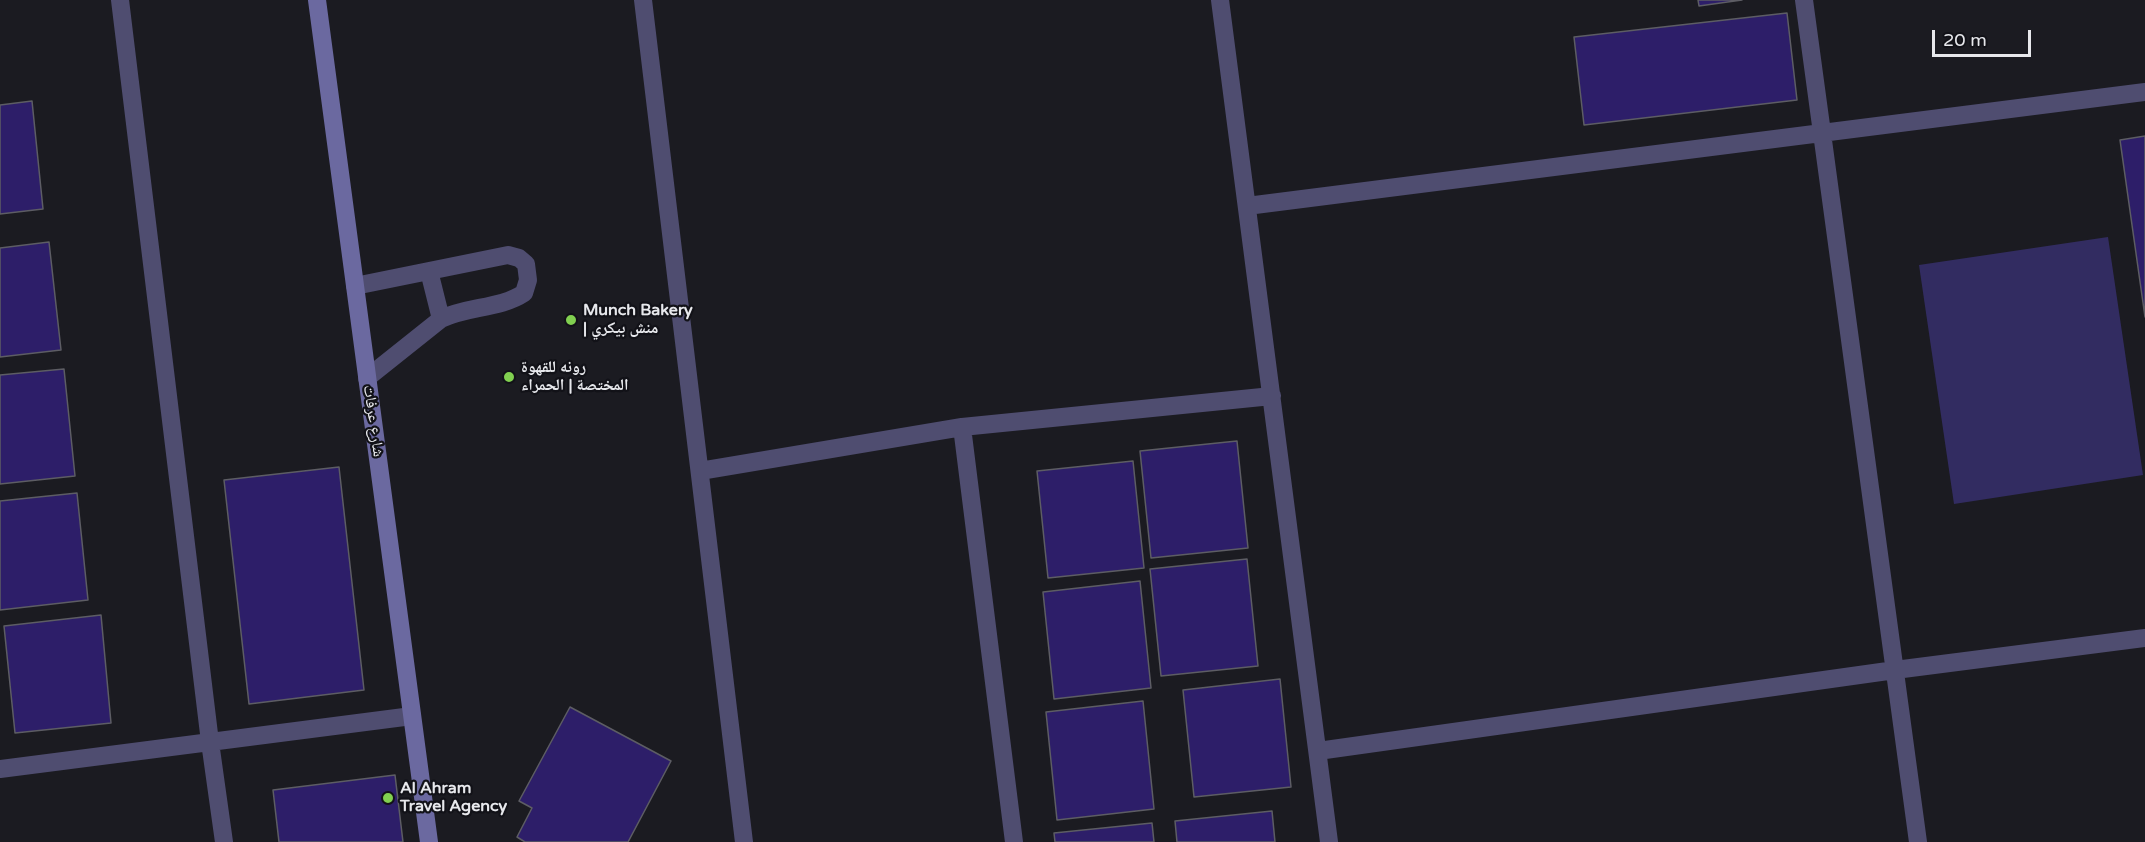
<!DOCTYPE html>
<html>
<head>
<meta charset="utf-8">
<style>
  body { margin:0 }
  #map { position:relative; width:2145px; height:842px; overflow:hidden; background:#1b1b21; font-family:"Varela Round",sans-serif }
  canvas { display:block }
  .scale { position:absolute; left:1932px; top:30px; width:99px; height:27px; box-sizing:border-box; border:3px solid #e7e8ec; border-top:0; padding-left:8px; font-size:18px; line-height:21px; white-space:nowrap; color:#e7e8ec; -webkit-text-stroke:4px #121218; paint-order:stroke }
</style>
</head>
<body>
<div id="map">
<canvas width="2145" height="842"></canvas>
<div class="scale">20 m</div>
</div>
<script>
const ctx = document.querySelector('canvas').getContext('2d');
ctx.lineJoin = 'round';
function paint(path, color) { ctx.fillStyle = color; ctx.fill(path, 'evenodd'); }
function stroke(path, color, width, dash) { ctx.strokeStyle = color; ctx.lineWidth = width; ctx.lineCap = dash ? 'butt' : 'round'; ctx.setLineDash(dash || []); ctx.stroke(path); }
function drawText(font, color, halo, rows, align = 'center') {
  ctx.font = font + ' "Varela Round","Noto Naskh Arabic",sans-serif'; ctx.lineWidth = 4.5; ctx.setLineDash([]); ctx.textBaseline = 'middle'; ctx.strokeStyle = halo; ctx.fillStyle = color; for (const [text, x, y, turn = 0] of rows) {
    ctx.save(); ctx.translate(x, y); ctx.rotate((+turn || 0) * Math.PI / 180); ctx.textAlign = isNaN(turn) ? turn : align; if (halo) ctx.strokeText(text, 0, 0); ctx.fillText(text, 0, 0); ctx.restore();
  }
}
paint(new Path2D(`
  M2108,237L2143,475L1954,504L1919,265Z`), '#322c61');
const building = new Path2D(`
  M1698,0H1742L1699,6Z
  M1787,13L1797,100L1584,125L1574,37Z
  M32,101L43,209L0,214V105Z
  M2145,136V317L2120,140Z
  M49,242L61,350L0,357V248Z
  M64,369L75,476L0,484V375Z
  M1237,441L1248,548L1151,558L1140,451Z
  M1133,461L1144,568L1048,578L1037,471Z
  M339,467L364,690L249,704L224,480Z
  M77,493L88,600L0,610V501Z
  M1247,559L1258,666L1161,676L1150,569Z
  M1140,581L1151,688L1054,699L1043,592Z
  M101,615L111,723L15,733L4,626Z
  M1280,679L1291,787L1194,797L1183,690Z
  M1143,701L1154,809L1057,820L1046,712Z
  M570,707L671,761L628,842H525L517,837L532,808L519,801Z
  M395,775L403,842H279L273,790Z
  M1272,811L1275,842H1177L1175,821Z
  M1152,823L1154,842H1055L1054,833Z`);
paint(building, '#2d1e69');
stroke(building, '#5d5d64', 1.5);
stroke(new Path2D(`
  M429,271L441,319
  M355,286L508,255L519,258L526,264L528,280L524,293C500,309 467,306 441,319L367,378`), '#4f4d70', 18);
stroke(new Path2D(`
  M120,0L210,742L224,842
  M643,0L744,842
  M1220,0L1329,842
  M1804,0L1918,842
  M1247,206L2145,92
  M962,427L1014,842
  M700,471L962,427L1272,396
  M1318,751L1895,670L2145,638
  M0,769L412,716`), '#4f4d70', 18);
stroke(new Path2D(`
  M317,0L429,842`), '#6b69a0', 18);
for (const [x, y, r, color] of [
  [571,320,6,"#81d050"],
  [509,377,6,"#81d050"],
  [388,798,6,"#81d050"]
]) { const dot = new Path2D(); dot.arc(x, y, r, 0, 2 * Math.PI); ctx.fillStyle = color; ctx.fill(dot); stroke(dot, '#121218', 2); }
drawText('bold 16px', '#e7e8ec', '#121218', [
  ["Munch Bakery",583,311],
  ["| منش بيكري",583,329],
  ["رونه للقهوة",521,368],
  ["المختصة | الحمراء",521,386],
  ["Al Ahram",400,789],
  ["Travel Agency",400,807]
], 'left');
drawText('16px', '#e7e8ec', '#121218', [
  ["شارع عرفات",373,421,82]
]);
</script>
</body>
</html>
